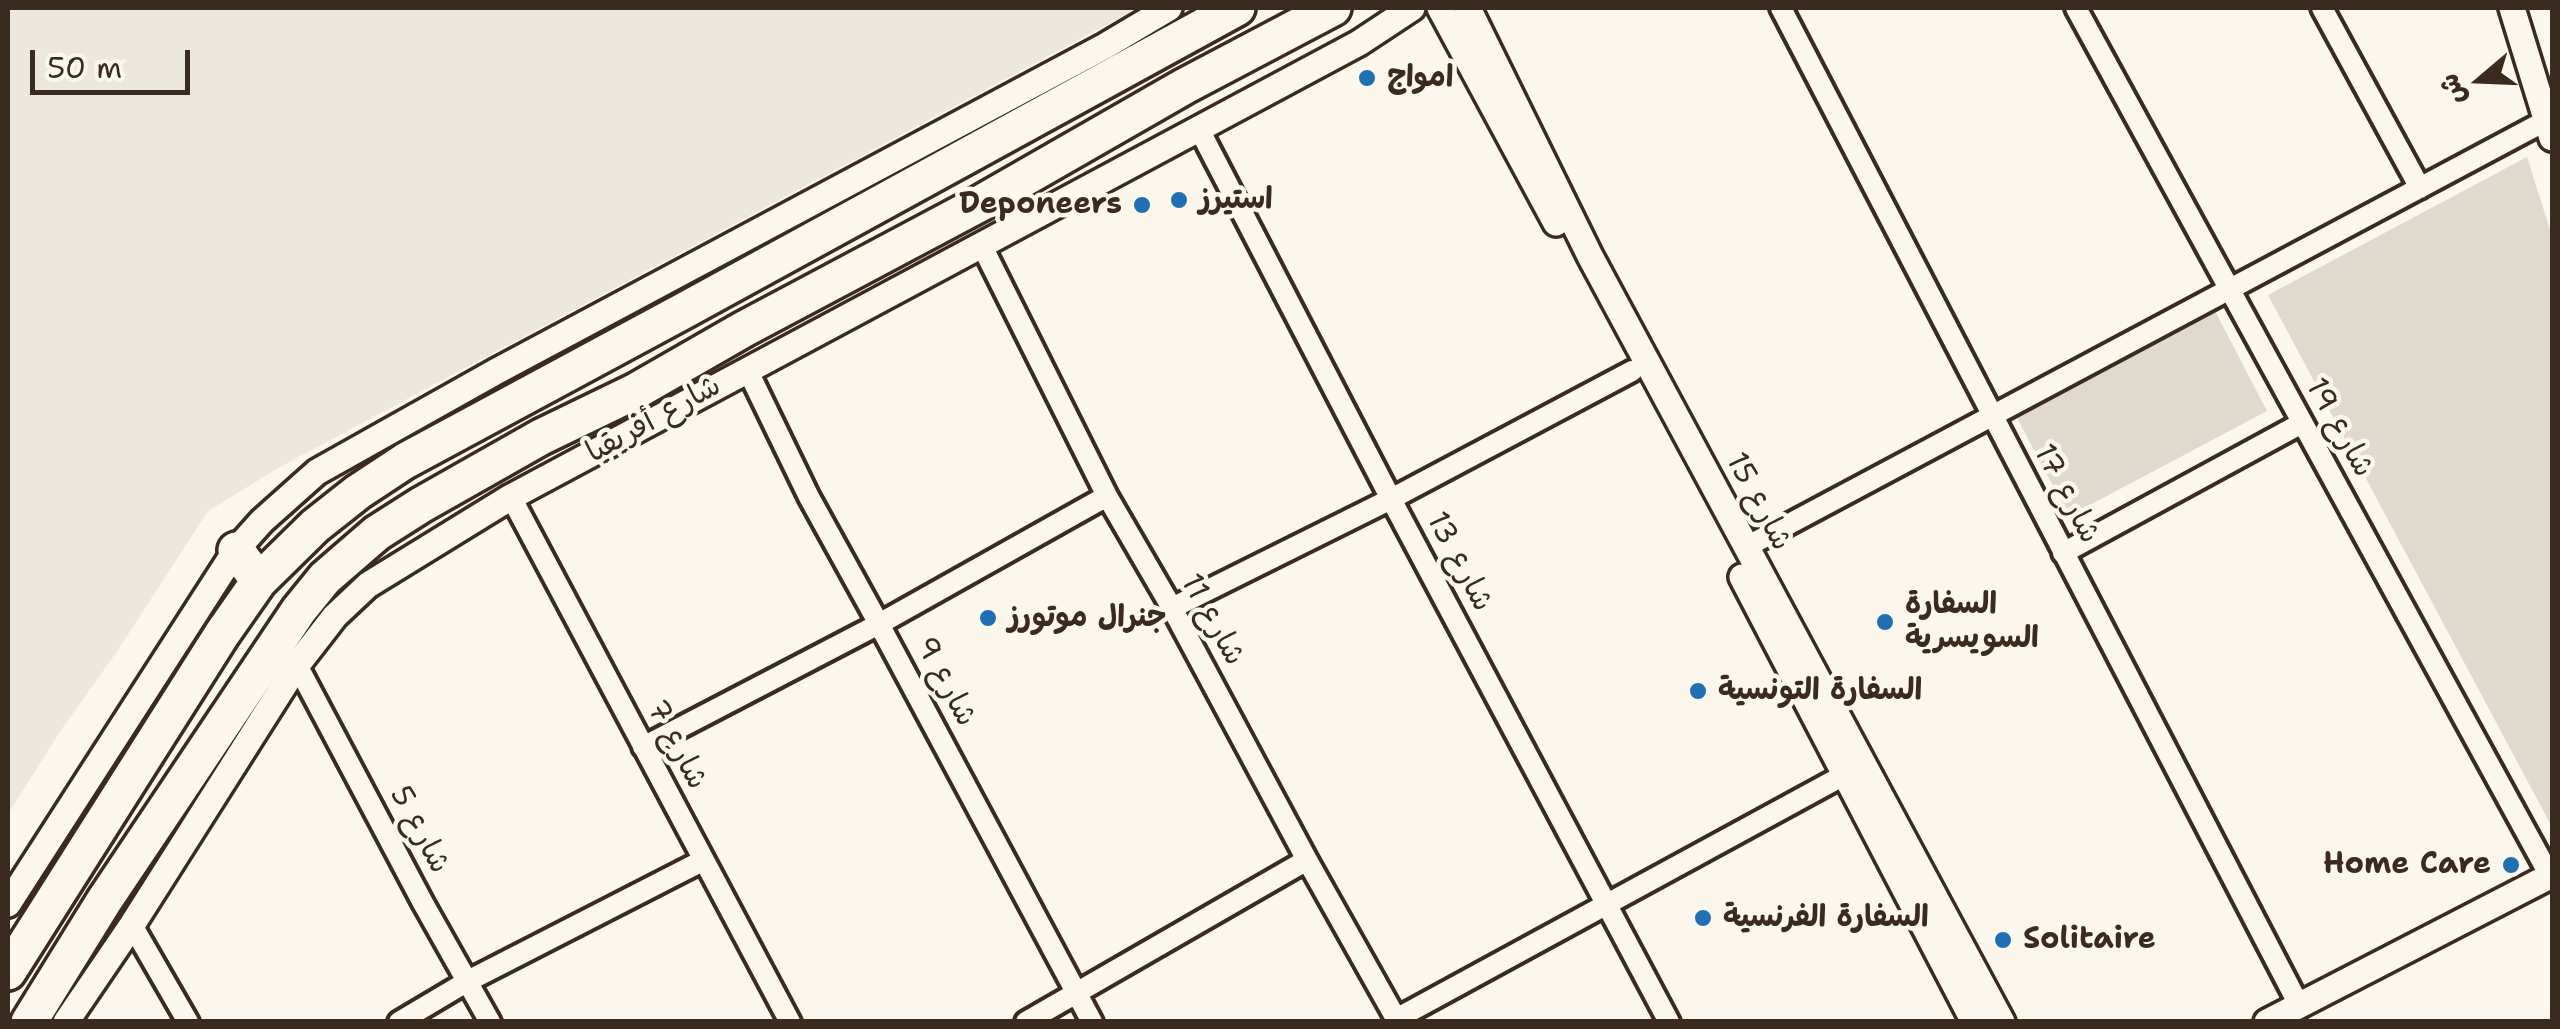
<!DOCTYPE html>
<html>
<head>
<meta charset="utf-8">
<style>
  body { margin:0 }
  #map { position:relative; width:2560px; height:1029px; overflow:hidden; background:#fbf7ec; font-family:"Shantell Sans","Playpen Sans Arabic",sans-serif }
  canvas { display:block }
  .frame { position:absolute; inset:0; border:10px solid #3b2a1e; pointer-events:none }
  .north { position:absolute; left:2430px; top:30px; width:100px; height:100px; -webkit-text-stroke:8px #fbf7ec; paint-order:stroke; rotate:251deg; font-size:28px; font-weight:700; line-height:40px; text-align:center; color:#3b2a1e }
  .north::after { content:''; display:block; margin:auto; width:35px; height:45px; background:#3b2a1e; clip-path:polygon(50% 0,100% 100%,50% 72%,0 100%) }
  .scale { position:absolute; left:30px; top:50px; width:160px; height:45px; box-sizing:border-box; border:5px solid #3b2a1e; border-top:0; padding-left:12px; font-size:30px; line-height:35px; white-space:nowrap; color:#3b2a1e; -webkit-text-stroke:8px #fbf7ec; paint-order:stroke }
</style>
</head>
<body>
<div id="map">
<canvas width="2560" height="1029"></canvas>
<div class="frame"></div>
<div class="north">ش</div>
<div class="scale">50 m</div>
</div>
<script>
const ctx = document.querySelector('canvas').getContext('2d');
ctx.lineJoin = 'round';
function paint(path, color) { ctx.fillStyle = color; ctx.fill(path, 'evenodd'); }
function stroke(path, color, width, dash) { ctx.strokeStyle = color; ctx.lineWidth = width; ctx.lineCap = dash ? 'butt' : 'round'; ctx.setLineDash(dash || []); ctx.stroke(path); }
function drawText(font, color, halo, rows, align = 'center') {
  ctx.font = font + ' "Shantell Sans","Playpen Sans Arabic",sans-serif'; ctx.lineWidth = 9; ctx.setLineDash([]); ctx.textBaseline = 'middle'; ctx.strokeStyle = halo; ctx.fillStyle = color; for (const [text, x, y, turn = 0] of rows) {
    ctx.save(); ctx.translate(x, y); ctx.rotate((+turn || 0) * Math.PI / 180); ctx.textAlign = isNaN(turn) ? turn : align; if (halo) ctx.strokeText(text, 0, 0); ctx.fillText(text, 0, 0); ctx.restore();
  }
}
paint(new Path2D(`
  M8,8H1138L280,467L208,511L118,650L61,730L8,814Z`), '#ede8dd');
paint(new Path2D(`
  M2527,157L2552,236V827L2268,295Z
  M2215,311L2267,411L2069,516L2016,416Z`), '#dfd9ce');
const minor = new Path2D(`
  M1781,8L2300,1007
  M2076,8L2550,876
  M2322,8L2420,188
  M1199,129L1391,499L1669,1022
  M981,244L1107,496L1172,608L1307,860L1398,1022
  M747,369L809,497L879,624L1092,1022
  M511,497L790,1022
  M1746,547L2547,120
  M2063,553L2302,423
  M1172,608L1391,499L1632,371
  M297,665L423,903L490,1022
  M643,747L879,624L1107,496
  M132,925L188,1022
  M1396,1019L1857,768
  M399,1022L468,981L704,860
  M1026,1022L1307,860`);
const tertiary = new Path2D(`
  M1440,8L1556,223
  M1468,8L1590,256L2002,1022
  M2512,8L2552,138
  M1742,577L1974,1022
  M8,904L236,550L262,521L317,472L497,371L1105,46L1169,8
  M66,1022L132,925L297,665L335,616L368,585L511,497L1359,43L1412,8
  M2267,1022L2552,875`);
const trunk = new Path2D(`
  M236,550L259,581
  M8,972L222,634L259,581L315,526L358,492L405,461L687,309L1237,8
  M29,1022L104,901L299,610L325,578L377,533L421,505L541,437L636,391L744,329L981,203L1185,86L1333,8`);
stroke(minor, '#3b2a1e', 28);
stroke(tertiary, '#3b2a1e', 32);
stroke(trunk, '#3b2a1e', 42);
stroke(minor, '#fbf7ec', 20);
stroke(tertiary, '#fbf7ec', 25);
stroke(trunk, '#fbf7ec', 35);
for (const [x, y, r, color] of [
  [1367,78,10,"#1f6fb2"],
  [1179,200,10,"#1f6fb2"],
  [1142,205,10,"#1f6fb2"],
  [988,618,10,"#1f6fb2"],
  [1885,622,10,"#1f6fb2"],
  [1698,691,10,"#1f6fb2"],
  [2511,865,10,"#1f6fb2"],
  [1703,918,10,"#1f6fb2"],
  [2003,940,10,"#1f6fb2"]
]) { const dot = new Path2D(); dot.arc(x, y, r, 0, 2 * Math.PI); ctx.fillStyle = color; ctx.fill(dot); stroke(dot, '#fbf7ec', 4); }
drawText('bold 30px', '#3b2a1e', '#fbf7ec', [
  ["امواج",1387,78],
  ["استيرز",1199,200],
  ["Deponeers",1122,205,"right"],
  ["السفارة",1905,605],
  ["السويسرية",1905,639],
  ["جنرال موتورز",1008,618],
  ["السفارة التونسية",1718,691],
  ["Home Care",2491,865,"right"],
  ["السفارة الفرنسية",1723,918],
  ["Solitaire",2023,940]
], 'left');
drawText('30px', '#3b2a1e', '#fbf7ec', [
  ["شارع أفريقيا",654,420,-29],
  ["شارع 19",2339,428,61],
  ["شارع 17",2066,494,62],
  ["شارع 15",1758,502,62],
  ["شارع 13",1459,562,62],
  ["شارع 11",1212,620,61],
  ["شارع 9",945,682,62],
  ["شارع 7",676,745,62],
  ["شارع 5",419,830,62]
]);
</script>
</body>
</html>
